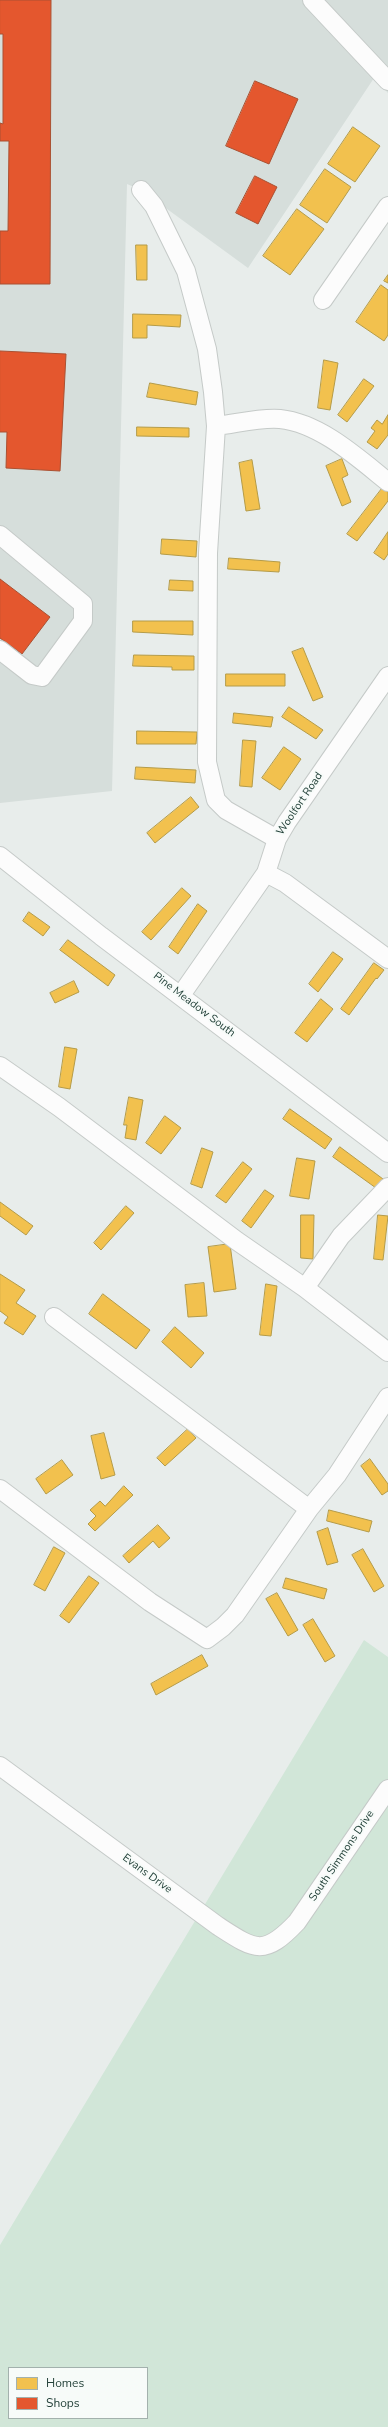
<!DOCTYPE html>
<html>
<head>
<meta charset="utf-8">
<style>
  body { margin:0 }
  #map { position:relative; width:388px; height:2427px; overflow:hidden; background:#e8edeb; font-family:"Nunito Sans",sans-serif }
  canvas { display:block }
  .legend { position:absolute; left:8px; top:2367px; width:140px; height:52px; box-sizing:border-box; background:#f7fbf9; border:1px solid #a3b1ad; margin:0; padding:5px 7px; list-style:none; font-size:12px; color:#24423a }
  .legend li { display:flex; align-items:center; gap:8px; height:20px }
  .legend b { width:20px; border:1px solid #a3b1ad }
</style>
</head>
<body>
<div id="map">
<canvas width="388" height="2427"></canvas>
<ul class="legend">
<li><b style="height:11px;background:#f2c14e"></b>Homes</li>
<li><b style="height:11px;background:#e4572e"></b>Shops</li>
</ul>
</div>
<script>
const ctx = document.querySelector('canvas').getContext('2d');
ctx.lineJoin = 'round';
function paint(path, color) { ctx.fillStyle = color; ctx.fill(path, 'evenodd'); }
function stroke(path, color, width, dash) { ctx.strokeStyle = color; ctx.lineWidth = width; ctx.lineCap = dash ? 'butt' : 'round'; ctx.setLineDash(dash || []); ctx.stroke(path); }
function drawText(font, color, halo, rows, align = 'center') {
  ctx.font = font + ' "Nunito Sans",sans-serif'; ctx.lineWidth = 4; ctx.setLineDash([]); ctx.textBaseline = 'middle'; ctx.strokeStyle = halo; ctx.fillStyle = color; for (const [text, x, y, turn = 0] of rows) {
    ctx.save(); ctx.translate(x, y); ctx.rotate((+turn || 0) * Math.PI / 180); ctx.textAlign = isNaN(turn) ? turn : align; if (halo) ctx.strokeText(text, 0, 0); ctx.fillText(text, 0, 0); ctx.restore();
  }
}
paint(new Path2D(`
  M0,0H388V93L374,78L248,268L141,190L127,184L112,791L0,803Z`), '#d6dedb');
paint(new Path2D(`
  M364,1640L388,1657V2427H0V2245ZM9,2368H147V2418H9Z`), '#d1e6d8');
const homes = new Path2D(`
  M353,127L380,146L355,182L328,164Z
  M325,169L351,187L327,223L300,205Z
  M297,209L324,229L290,275L263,256Z
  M136,245H147V280H137Z
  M388,275V283L384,281Z
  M381,285L388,290V335L384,341L356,322Z
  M133,314L181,315L180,327L147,325V338H133Z
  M324,360L338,363L330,410L318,408Z
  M364,379L374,386L347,422L338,415Z
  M150,383L198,392L196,405L147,397Z
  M388,415V435L377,449L367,442L375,431L371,428L377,420L382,424Z
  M137,427L189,428V437L137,436Z
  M342,459L348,475L342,478L351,502L342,506L326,466Z
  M252,460L260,509L246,511L239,463Z
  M384,486L388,489V501L357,541L347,534Z
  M388,532V554L384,560L374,553Z
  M162,539L197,541L196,557L161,554Z
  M229,558L280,562L279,572L228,569Z
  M170,580L193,581V591L169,590Z
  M133,621H193V635L133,632Z
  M303,648L323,697L313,701L292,652Z
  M134,655L194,656V670H172V667L133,666Z
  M226,674H285V686H226Z
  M289,707L323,730L316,739L282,717Z
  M234,713L273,717L271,727L233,723Z
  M137,731L197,732L196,744H137Z
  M243,740L256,741L252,787L240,786Z
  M284,747L301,759L280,790L262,778Z
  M136,767L196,770L195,783L135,779Z
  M191,797L199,807L155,843L147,833Z
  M182,888L191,896L151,940L142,932Z
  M198,904L207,911L178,954L169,947Z
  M29,912L50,927L43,936L23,921Z
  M68,940L115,975L108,986L60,950Z
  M333,952L343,959L318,992L309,984Z
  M374,963L384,970L377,979L376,978L349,1015L341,1009Z
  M74,981L79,992L55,1003L50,993Z
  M321,999L333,1009L307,1042L295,1033Z
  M65,1047L77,1049L70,1089L59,1087Z
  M129,1097L143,1100L136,1140L125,1138L127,1125H124Z
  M290,1109L332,1139L325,1149L283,1119Z
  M165,1116L181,1128L161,1154L146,1143Z
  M340,1147L383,1179L376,1188L333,1157Z
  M202,1148L213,1152L202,1188L191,1184Z
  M297,1158L315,1161L309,1199L290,1196Z
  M243,1162L252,1169L226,1203L216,1196Z
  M265,1190L274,1196L251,1228L242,1221Z
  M0,1202L33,1226L26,1235L0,1216Z
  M126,1206L134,1213L101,1250L94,1243Z
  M301,1215H314L313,1259L301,1258Z
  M378,1215L388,1216L383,1260L374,1259Z
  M230,1244L236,1289L214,1292L208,1247Z
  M0,1274L25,1290L16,1303L36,1316L23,1335L4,1323L8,1317L0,1311Z
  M204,1283L207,1316L188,1317L185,1285Z
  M266,1284L277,1286L271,1336L260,1335Z
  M103,1294L150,1330L136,1349L89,1314Z
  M175,1327L204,1353L191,1368L162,1342Z
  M188,1429L196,1438L165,1466L157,1458Z
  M104,1433L115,1475L101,1479L91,1436Z
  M370,1459L388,1484V1491L382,1495L361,1466Z
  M62,1460L73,1475L46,1494L36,1479Z
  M124,1486L133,1495L95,1531L88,1524L96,1516L90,1510L100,1501L105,1506Z
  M329,1510L372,1521L369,1532L327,1521Z
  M158,1525L170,1538L159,1548L153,1541L129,1563L123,1556Z
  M328,1528L338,1562L327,1565L317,1532Z
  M54,1547L65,1553L45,1591L34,1585Z
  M363,1549L384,1586L374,1592L352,1555Z
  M89,1576L99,1583L69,1623L60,1616Z
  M286,1578L327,1589L324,1599L283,1588Z
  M277,1593L298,1630L288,1636L266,1599Z
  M313,1619L335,1656L325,1662L303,1625Z
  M202,1655L208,1666L156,1695L151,1684Z`);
paint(homes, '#f2c14e');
stroke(homes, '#b49b48', 1);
const shops = new Path2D(`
  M0,0H51L50,284H0V231H8L9,141H0V123L3,124V34H0Z
  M255,81L298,99L269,164L226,146Z
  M255,176L277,187L258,224L236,213Z
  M0,351L66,354L60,471L6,468L7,432H0Z
  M0,579L50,617L22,654L0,638Z`);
paint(shops, '#e4572e');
stroke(shops, '#aa5132', 1);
const minor = new Path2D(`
  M312,0L388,81
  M141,190L154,206L186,271L207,349L213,392L216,426L208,553L207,762L216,800L226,810L277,839
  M323,300L388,206
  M216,426C235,424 261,417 280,419C320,423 358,458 388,482
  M0,535L83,604V621L42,677L32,675L0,650
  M0,856L101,936L388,1153
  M266,873L285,883L388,959
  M181,995L266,873L277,839L287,822L388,676
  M0,1066L59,1107L237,1241L305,1288L388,1352
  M305,1288L341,1236L388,1187
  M54,1317L309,1509
  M0,1489L150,1602L207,1639L223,1627L235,1615L309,1509L337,1475L388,1397
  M0,1766L218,1926C255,1950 264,1957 297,1922L388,1789`);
stroke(minor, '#c5cac8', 20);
stroke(minor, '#fcfcfc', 18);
drawText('11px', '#24423a', '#f7fbf9', [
  ["Woolfort Road",300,804,-56],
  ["Pine Meadow South",194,1005,37],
  ["South Simmons Drive",342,1856,-56],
  ["Evans Drive",147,1874,36]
]);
</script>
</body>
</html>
